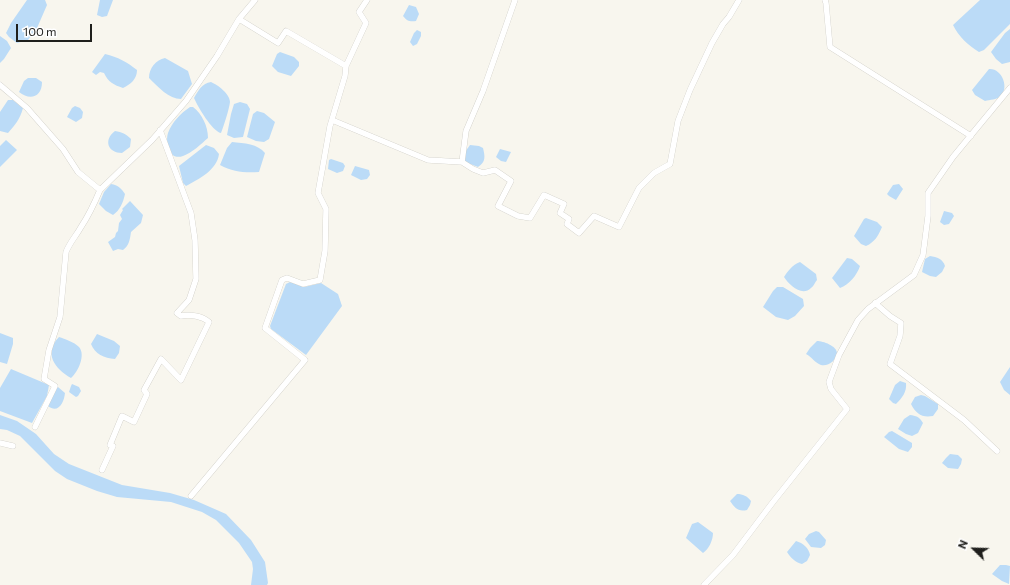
<!DOCTYPE html>
<html>
<head>
<meta charset="utf-8">
<style>
  body { margin:0 }
  #map { position:relative; width:1010px; height:585px; overflow:hidden; background:#f8f6ee; font-family:Commissioner,sans-serif }
  canvas { display:block }
  .north { position:absolute; left:954px; top:529px; width:40px; height:40px; -webkit-text-stroke:3px #fff; paint-order:stroke; rotate:293deg; font-size:11px; font-weight:700; line-height:16px; text-align:center; color:#1f1f1c }
  .north::after { content:''; display:block; margin:auto; width:14px; height:18px; background:#1f1f1c; clip-path:polygon(50% 0,100% 100%,50% 72%,0 100%) }
  .scale { position:absolute; left:16px; top:24px; width:76px; height:18px; box-sizing:border-box; border:2px solid #1f1f1c; border-top:0; padding-left:5px; font-size:12px; line-height:14px; white-space:nowrap; color:#1f1f1c; -webkit-text-stroke:3px #fff; paint-order:stroke }
</style>
</head>
<body>
<div id="map">
<canvas width="1010" height="585"></canvas>
<div class="north">N</div>
<div class="scale">100 m</div>
</div>
<script>
const ctx = document.querySelector('canvas').getContext('2d');
ctx.lineJoin = 'round';
function paint(path, color) { ctx.fillStyle = color; ctx.fill(path, 'evenodd'); }
function stroke(path, color, width, dash) { ctx.strokeStyle = color; ctx.lineWidth = width; ctx.lineCap = dash ? 'butt' : 'round'; ctx.setLineDash(dash || []); ctx.stroke(path); }
paint(new Path2D(`
  M27,0H45L47,5L37,28L28,40L17,43L9,37L6,33L11,23Z
  M100,0H113L107,16L102,17L97,15Z
  M980,0H1010V24L984,50L979,52C969,46 958,36 953,25Z
  M409,5L416,7L419,14L416,21C410,22 407,21 403,16Z
  M1010,29V62L1002,64L996,59L991,52L1005,33Z
  M417,30L421,32V36L417,44L413,46L410,42L414,33Z
  M0,36L7,41L11,48L4,59L0,63Z
  M280,52L294,57L299,62V66L291,76L278,72L272,66L277,54Z
  M105,54C118,57 127,62 137,70C137,79 131,84 123,88C114,85 108,82 104,73L100,72L96,75L92,72Z
  M165,58L188,71L192,84L181,99C169,99 158,87 149,78C149,68 156,60 165,58Z
  M989,69C1002,68 1010,88 1000,97C997,99 990,100 985,101L975,95L972,90Z
  M28,78H36L42,82C42,97 30,101 19,92L24,81Z
  M211,82C218,85 230,94 230,102C229,110 224,125 221,133C212,131 198,107 194,98C198,91 202,83 211,82Z
  M8,100H13L23,108C20,119 15,125 8,133L0,131V112Z
  M240,102L247,104L250,109L243,137L234,138L227,135L231,114L234,104Z
  M75,106L80,108L83,112L82,118L76,122L67,117L72,108Z
  M190,107H193C202,114 208,126 208,138C201,144 192,153 183,156C169,161 165,143 168,133C172,122 181,113 190,107Z
  M257,111L264,113L275,122L269,139L264,142L256,141L247,137L253,114Z
  M115,131C122,132 126,134 131,139L130,147L122,153C108,153 103,140 115,131Z
  M6,140L17,150L0,167V146Z
  M232,142C244,143 258,144 265,153L259,172C245,173 233,172 220,165L227,148Z
  M206,145L214,148L219,154C217,170 199,179 186,186L183,183L179,166Z
  M470,145L479,146L483,148C485,156 486,162 478,167L465,162V152Z
  M500,149L511,152L506,162L501,161L496,157Z
  M331,159L343,163L345,166L343,171L337,173L328,169L329,160Z
  M355,166L369,170L370,175L367,179L361,180L351,175Z
  M111,184C118,185 122,189 125,194C123,203 120,210 113,215L106,211L99,204L104,192Z
  M899,184L903,189L896,200L889,196L887,194L893,185Z
  M130,201L143,215L141,223L131,232C130,239 129,246 123,250L118,249L113,251L108,242L115,237L116,233L118,231L119,223L122,219L120,215L123,210L122,209Z
  M944,211L952,213L954,216L949,224L944,225L940,222Z
  M866,218L877,222L882,227C878,236 875,242 866,246L861,244L854,236L864,219Z
  M930,256C937,257 943,259 945,266L942,272L936,277L930,276L922,272L925,259Z
  M847,258L852,259L860,266C857,275 849,285 840,288L832,278Z
  M800,262L816,274L817,280C815,282 814,286 811,288C802,297 789,285 784,277C788,271 792,265 800,262Z
  M290,282L304,287L321,283L338,294L342,306L306,355L271,329L270,326L286,284Z
  M777,287H783L803,299L804,306L795,316L788,320L776,317L763,307L773,291Z
  M0,333L13,338V344L7,364L0,362Z
  M97,334L114,341L120,346L119,353L115,359C104,358 95,354 91,344Z
  M59,337C65,339 74,342 79,347C86,355 78,372 71,378C55,369 43,353 59,337Z
  M817,341C823,341 837,346 837,353C837,360 828,367 821,365C815,363 812,357 806,354L810,348Z
  M1010,367V395L1004,390L1000,382Z
  M11,369L49,385L47,396L32,423L0,411V388Z
  M900,381L906,383C907,392 902,398 896,404L893,403L889,399L895,385Z
  M72,384L79,387L81,391L78,396L76,397L69,392L71,386Z
  M58,387L65,393C64,403 58,414 48,406L55,389Z
  M921,395L925,396L938,404V409L933,416C922,418 916,414 911,404L915,397Z
  M0,415L17,421L36,434L54,454L69,464L122,485L170,493L194,500L226,514L251,540L265,562L268,583L267,585H251L253,569L252,562L239,543L216,520L202,512L171,502L117,497L97,491L67,479L55,471L20,436L7,430L0,429Z
  M910,415C916,416 919,416 923,423L918,433L912,436L906,434L898,429L904,419Z
  M892,431L912,443V447L908,452L899,449L884,437L889,432Z
  M950,454L958,455L962,459L961,464L958,469L948,468L942,463L946,458Z
  M737,494C743,494 747,496 751,501L750,505L747,510C738,512 735,508 730,501Z
  M698,522L713,533C713,540 709,549 703,553L686,538L692,524Z
  M816,531L819,532L826,540L825,545L821,548L811,547L805,539L809,534Z
  M796,541C803,543 809,548 810,555L807,561L802,564C795,562 791,558 787,552Z
  M1000,565H1006L1010,566L1009,584L1002,581L992,574Z`), '#bbdbf7');
const minor = new Path2D(`
  M825,0L826,3L830,47L971,136
  M346,66L366,23L359,12L367,0
  M0,85L27,108L63,149L78,172L100,190L152,140L186,101L217,56L239,19L255,0
  M332,120L428,160L462,162L473,169L483,173L495,170L511,181L498,206L518,216L530,218L544,195L564,204L560,213L569,219L567,224L579,233L594,216L619,227L639,188L654,173L670,164L678,121L690,90L712,43L723,24L729,17L739,0
  M462,162L466,131L483,91L515,0
  M875,303L890,316L901,323L900,336L890,364L964,420L997,451
  M35,427L55,386L44,379L49,350L60,317L66,252C70,242 76,236 81,227C89,215 95,202 100,190
  M0,443L13,446
  M102,470L113,446L110,445L122,416L134,422L147,394L144,390L161,359L181,380L209,322C202,316 190,314 181,316L177,313L189,300L196,279L195,240L191,213L160,130
  M191,496L305,360L265,328L282,280L287,278L303,284L320,280L325,251L326,209L318,193L330,126L345,76L346,66L286,31L278,43L239,19
  M704,585L733,555L773,502L847,409L831,389L829,382L839,355L858,320L868,309L914,275L923,255L928,216V193L953,157L1010,88`);
stroke(minor, '#c8c6be', 6);
stroke(minor, '#fff', 5.5);
</script>
</body>
</html>
